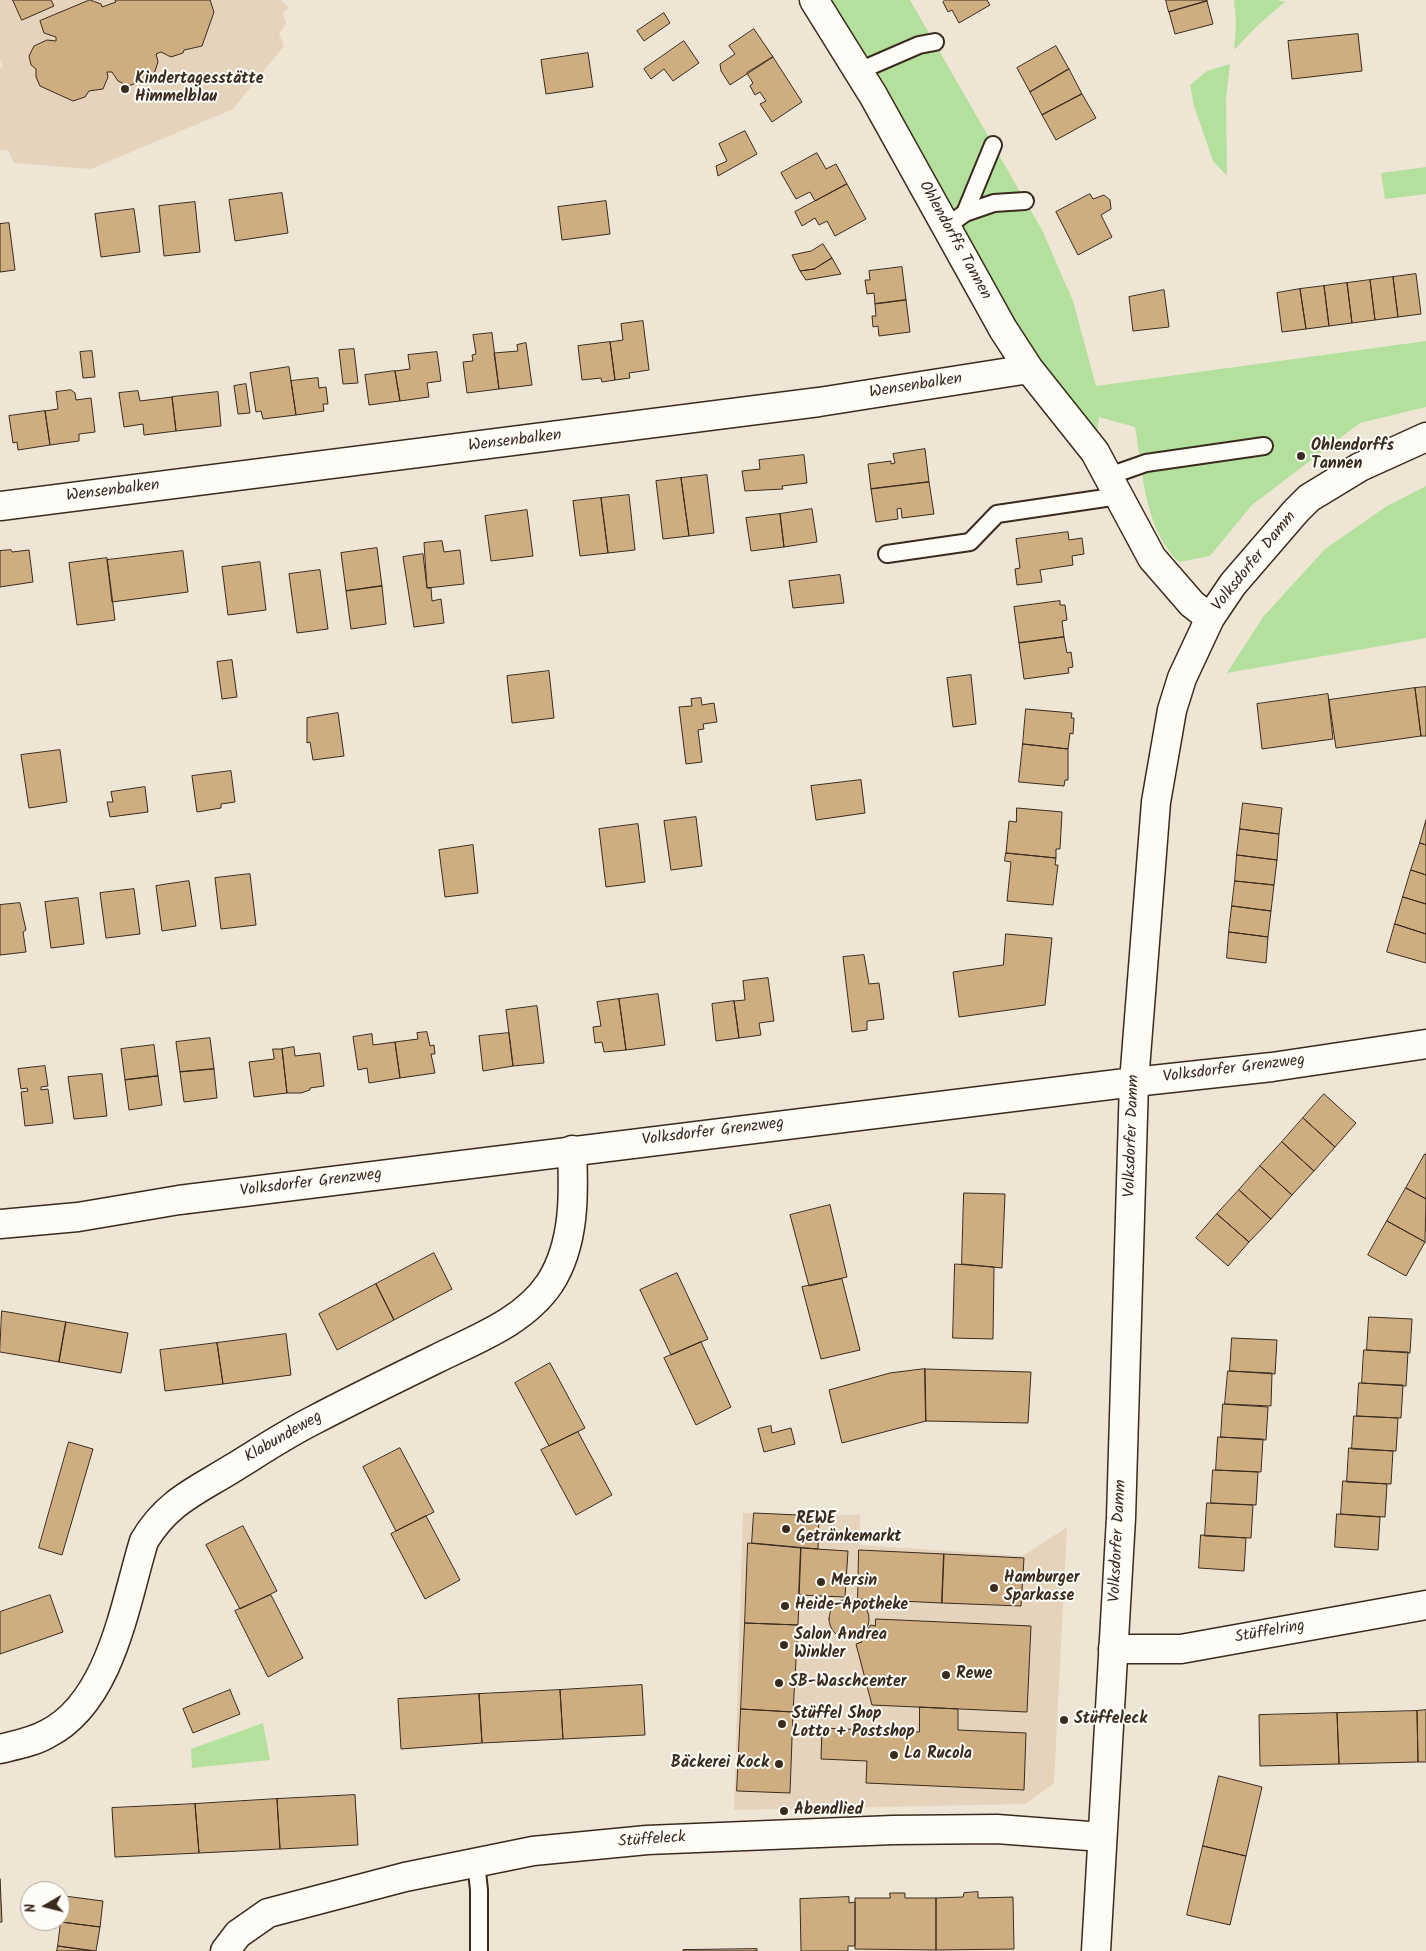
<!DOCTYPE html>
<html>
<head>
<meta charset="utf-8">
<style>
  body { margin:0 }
  #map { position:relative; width:1426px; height:1951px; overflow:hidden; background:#efe5d4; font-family:Kalam,sans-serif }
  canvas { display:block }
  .north { position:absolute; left:20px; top:1881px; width:50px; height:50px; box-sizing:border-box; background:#fdfcf7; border:1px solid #afa8a0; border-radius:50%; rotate:262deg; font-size:14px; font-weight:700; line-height:20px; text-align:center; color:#3b2a1e }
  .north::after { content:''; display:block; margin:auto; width:18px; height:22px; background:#3b2a1e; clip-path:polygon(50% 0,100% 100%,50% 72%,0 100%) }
</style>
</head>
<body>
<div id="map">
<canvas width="1426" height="1951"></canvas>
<div class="north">N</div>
</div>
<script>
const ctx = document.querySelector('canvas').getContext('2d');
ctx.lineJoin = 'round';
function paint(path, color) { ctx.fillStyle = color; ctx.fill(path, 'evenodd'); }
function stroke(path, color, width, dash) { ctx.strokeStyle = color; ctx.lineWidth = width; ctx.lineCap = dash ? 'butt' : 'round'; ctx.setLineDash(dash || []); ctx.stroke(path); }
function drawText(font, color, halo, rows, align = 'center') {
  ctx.font = font + ' Kalam,sans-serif'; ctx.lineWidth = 4; ctx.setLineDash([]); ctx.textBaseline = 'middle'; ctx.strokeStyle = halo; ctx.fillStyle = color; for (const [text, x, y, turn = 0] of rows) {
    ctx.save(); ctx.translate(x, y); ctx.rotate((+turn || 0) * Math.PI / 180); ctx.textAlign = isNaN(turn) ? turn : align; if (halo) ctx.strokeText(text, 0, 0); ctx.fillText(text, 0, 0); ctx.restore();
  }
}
paint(new Path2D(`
  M0,0H281L289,8L283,13L286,24L279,34L284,46L233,109L91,169L14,163L8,150L0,151V69L3,65L0,59Z
  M743,1513L860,1515V1545L1023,1556L1067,1527L1054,1783L1026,1804L734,1810Z`), '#e5d4bb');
paint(new Path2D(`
  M814,0H910L1042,230L1073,301L1096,386L1426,341V407L1360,423L1252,505L1210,556L1179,562C1144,529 1143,472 1135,427L1099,417L1095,452Z
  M1234,0H1278L1285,2L1258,25L1234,50L1236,22Z
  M1230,64L1226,98L1227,176L1213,161L1194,106L1190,85L1207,71Z
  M1426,167V194L1385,199L1381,173Z
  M1426,486V638L1227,673L1263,617L1325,549L1387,506Z
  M263,1723L270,1760L192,1768L191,1749Z`), '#b4e09d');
const building = new Path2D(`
  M13,0H51L54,6L22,20Z
  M90,0L101,4L102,7L116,2L115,0H210L214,12L202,46L184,50L183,53L171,57L161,52L156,54L158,62L153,77L128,86L118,81L112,72H107L108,77L103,89L89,91L85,97L73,101L40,86L36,77V69L31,65L29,56L34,46L47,40L56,41V37L44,33L40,21Z
  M945,0H987L990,5L959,23L952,10L948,12L943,2Z
  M1166,0H1207V1L1169,12Z
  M1207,1L1213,24L1175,34L1169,12Z
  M664,13L670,23L644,41L637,31Z
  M754,29L773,57L730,85L721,71L720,64L735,54L729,46Z
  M1358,34L1362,71L1292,79L1288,41Z
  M684,41L699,63L673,81L664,69L651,79L644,69Z
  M1056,46L1069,69L1030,92L1017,68Z
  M588,53L593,87L546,94L541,60Z
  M773,57L802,102L772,122L760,104L766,101L760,92L755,95L750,86L753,83L747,73Z
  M1069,69L1082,94L1042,115L1030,92Z
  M1082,94L1096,118L1056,140L1042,115Z
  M745,131L757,154L718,176L716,166L727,161L719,144Z
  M817,153L826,169L836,164L847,184L815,201L810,192L796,199L781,173Z
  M847,184L866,219L835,236L827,221L819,225L815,218L802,226L795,212Z
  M282,193L288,233L235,241L229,200Z
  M1090,194L1093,199L1104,195L1110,200L1111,209L1101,215L1112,237L1078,255L1056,212Z
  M606,201L610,234L562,240L558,207Z
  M195,202L200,252L164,256L159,206Z
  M134,209L140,252L101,257L95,214Z
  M9,223L15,270L0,272V224Z
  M823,244L832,258L814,269L800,271L792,255L811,251Z
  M832,258L841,274L806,280L800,271L814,269Z
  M902,267L906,300L875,304L874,293L867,294L865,280H870L869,271Z
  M1416,274L1421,314L1398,317L1393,277Z
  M1393,277L1398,317L1375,320L1370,280Z
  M1370,280L1375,320L1352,323L1347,283Z
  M1347,283L1352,323L1329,326L1324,286Z
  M1324,286L1329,326L1306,329L1300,289Z
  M1300,289L1306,329L1282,332L1277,293Z
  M1164,290L1169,327L1133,331L1129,297Z
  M906,300L910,332L879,336L878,326L873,327L872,316H876L875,304Z
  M643,321L649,370L629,373L630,378L615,380L610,342L623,340L621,324Z
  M492,333L499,389L467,393L463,362L473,361L472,355L476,354L473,335Z
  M610,342L615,380L602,382L601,378L582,380L578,346Z
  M526,343L532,385L499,389L494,353L518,351L517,345Z
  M354,349L358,383L343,384L339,350Z
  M92,351L95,377L83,378L80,352Z
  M437,352L441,381L427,383L429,397L400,401L395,371L410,369L408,355Z
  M289,367L296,415L263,419L261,411L256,412L250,373Z
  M395,371L400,401L369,405L365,375Z
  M318,378L319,388L326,387L328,404H323L324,411L296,415L291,381Z
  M246,384L250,413L238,414L234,386Z
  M71,390L75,393L76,400L91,398L95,432L79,434V441L50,445L45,411L58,409L56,392Z
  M138,391L140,401L172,397L176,431L144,435L143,424L124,427L119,393Z
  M218,392L221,426L176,431L172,397Z
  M45,411L50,445L18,450L17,442L13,443L9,416Z
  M925,449L929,482L871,489L868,464L891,461V464L895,463L893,454Z
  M804,455L807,483L782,486L783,489L745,491L742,471L760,469L759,460Z
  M707,475L714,533L689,536L681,478Z
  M681,478L689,536L663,539L656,481Z
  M929,482L934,514L902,518L901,508L897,509L898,519L876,522L871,489Z
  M629,495L635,550L608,553L601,498Z
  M601,498L608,553L580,556L573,501Z
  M812,509L817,542L784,547L780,514Z
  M527,510L533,556L491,561L485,516Z
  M780,514L784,547L751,551L746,518Z
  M1068,532L1069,540L1082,538L1084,554L1072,556L1073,565L1040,570L1042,582L1017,585L1015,569L1020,568L1016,539Z
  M442,541L444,552L460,550L464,584L427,588L424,543Z
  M377,548L382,586L346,591L341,553Z
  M11,550L12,552L29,550L33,582L0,587V551Z
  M183,551L188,592L112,602L107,560Z
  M423,554L427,588H431L432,601L441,599L444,623L414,627L403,557Z
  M107,558L115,620L77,625L69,563Z
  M260,562L266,610L228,615L222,567Z
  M320,570L328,629L297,633L289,574Z
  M840,575L844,603L793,608L789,581Z
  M382,586L386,624L351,629L346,591Z
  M1060,601V605H1065L1067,620L1062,621L1064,637L1019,643L1014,607Z
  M1064,637L1067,653L1071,652L1073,667L1068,668L1069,673L1024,679L1019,643Z
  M232,660L237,697L222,699L217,662Z
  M549,671L554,718L512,723L507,676Z
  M971,675L976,724L953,727L947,678Z
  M1426,687V736H1421L1415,688Z
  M1415,688L1421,736L1336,748L1329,700Z
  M1328,694L1333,739L1262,749L1257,704Z
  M701,698L702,705L714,703L717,722L703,724L704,729L698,730L702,762L686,764L679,707L692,706L691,699Z
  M1026,709L1072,713L1071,718H1074L1073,734L1070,733L1068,749L1023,744Z
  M338,713L344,756L313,760L310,742L307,743V718Z
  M1023,744L1068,749V780H1065L1064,786L1019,782Z
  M60,750L67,802L29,808L21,755Z
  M231,771L235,802L221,804V808L197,812L192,776Z
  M861,780L865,813L816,820L811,786Z
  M145,787L148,812L110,817L107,802H113L111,792Z
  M1243,803L1282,808L1279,834L1240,829Z
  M1017,808L1062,812L1060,849H1056V858L1006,853L1009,821L1016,822Z
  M696,817L702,866L671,870L664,821Z
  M1426,820V845L1420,843Z
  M638,824L645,882L606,887L599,829Z
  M1240,829L1279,834L1277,860L1237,855Z
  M1420,843L1426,845V875L1411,870Z
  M473,845L478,893L445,897L439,850Z
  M1006,853L1056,858L1055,865H1058L1053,905L1007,901L1011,862L1005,861Z
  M1237,855L1277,860L1274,885L1235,881Z
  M1411,870L1426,875V904L1403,897Z
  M250,874L256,925L221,929L215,878Z
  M189,881L196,926L162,931L156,886Z
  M1235,881L1274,885L1271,911L1232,906Z
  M134,889L140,934L106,938L100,893Z
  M1403,897L1426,904V934L1395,924Z
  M78,898L84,944L51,948L45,902Z
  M20,903L26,930L23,932L26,952L0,955V905Z
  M1232,906L1271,911L1268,937L1229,932Z
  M1395,924L1426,934V963L1387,952Z
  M1229,932L1268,937L1266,963L1227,958Z
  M1006,934L1052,938L1045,1005L959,1017L953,972L1003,965Z
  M864,955L869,984L879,983L884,1019L867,1021V1030L852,1032L843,957Z
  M768,978L774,1021L759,1023L761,1035L739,1038L734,1001L745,1000L743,981Z
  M658,994L665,1045L626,1050L619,999Z
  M619,999L626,1050L604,1052L602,1042L595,1043L593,1027L601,1026L597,1002Z
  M734,1001L739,1038L716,1041L712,1004Z
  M537,1006L544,1063L513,1066L506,1010Z
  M427,1032L430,1046L434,1045L435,1054H431L435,1073L400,1078L395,1042L418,1039L417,1033Z
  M509,1033L513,1066L483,1071L479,1036Z
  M372,1034L373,1045L395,1042L400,1078L369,1083L367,1068L358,1070L353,1037Z
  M210,1038L214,1069L180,1072L176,1042Z
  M154,1045L158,1076L125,1080L121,1049Z
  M294,1047L295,1056L320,1053L324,1086L310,1088V1090L301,1093H287L282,1049Z
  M273,1049H282L287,1093L254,1097L249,1062L274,1059Z
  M45,1066L48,1086L41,1087V1090L48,1089L53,1123L25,1126L21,1092L28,1091L27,1088L21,1089L18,1069Z
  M214,1069L217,1098L184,1102L180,1072Z
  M102,1074L107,1116L74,1119L68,1077Z
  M158,1076L162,1105L129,1110L125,1080Z
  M1324,1094L1356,1123L1335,1147L1303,1118Z
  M1303,1118L1335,1147L1314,1171L1282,1142Z
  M1282,1142L1314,1171L1292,1195L1260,1166Z
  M1425,1154L1426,1155V1199L1406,1188Z
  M1260,1166L1292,1195L1271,1219L1239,1190Z
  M1406,1188L1426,1199L1425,1242L1387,1221Z
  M1239,1190L1271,1219L1249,1242L1217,1214Z
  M964,1193L1005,1194L1002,1268L962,1264Z
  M830,1205L847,1277L809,1286L790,1215Z
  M1217,1214L1249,1242L1228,1266L1196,1238Z
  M1387,1221L1425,1242L1406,1276L1368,1255Z
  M434,1253L452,1289L394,1320L376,1284Z
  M955,1264L994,1267L993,1339L953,1338Z
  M677,1273L708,1339L671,1355L640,1290Z
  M842,1279L860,1350L821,1359L802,1287Z
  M376,1284L394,1320L337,1350L319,1314Z
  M2,1311L66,1322L59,1362L0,1352Z
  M1369,1317L1412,1319L1410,1353L1367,1350Z
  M66,1322L128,1333L121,1373L59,1362Z
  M286,1334L291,1375L223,1384L217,1343Z
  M1232,1338L1277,1340L1275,1374L1230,1371Z
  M701,1342L731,1407L696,1425L664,1358Z
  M217,1343L223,1384L165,1391L160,1350Z
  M1364,1350L1408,1352L1406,1386L1362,1383Z
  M550,1363L585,1428L549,1446L515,1383Z
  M925,1369L926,1421L842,1443L829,1390L890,1373Z
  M925,1369L1031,1372L1028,1423L926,1421Z
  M1228,1371L1272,1373L1271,1406L1225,1404Z
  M1359,1383L1403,1385L1401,1418L1357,1416Z
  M1223,1404L1268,1407L1266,1440L1221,1437Z
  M1354,1416L1398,1418L1396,1451L1352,1449Z
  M771,1426L772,1433L791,1428L795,1444L764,1452L758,1429Z
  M578,1432L612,1495L576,1515L541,1450Z
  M1218,1437L1263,1439L1261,1472L1216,1470Z
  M69,1442L93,1449L62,1555L39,1548Z
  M400,1448L434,1512L396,1531L363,1467Z
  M1349,1448L1393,1451L1391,1484L1347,1482Z
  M1213,1470L1258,1472L1256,1505L1211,1503Z
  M1343,1481L1387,1484L1385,1517L1341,1514Z
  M1207,1503L1253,1505L1251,1538L1205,1536Z
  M754,1513L819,1516L818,1549L752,1543Z
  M1337,1514L1380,1517L1378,1550L1335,1547Z
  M426,1516L460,1580L425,1599L391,1534Z
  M243,1526L277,1591L240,1609L206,1545Z
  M1201,1535L1246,1538L1244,1571L1199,1568Z
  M748,1543L801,1548L798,1625L745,1623Z
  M801,1548L848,1551L845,1597L799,1595Z
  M859,1550L944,1554L942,1603L858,1599Z
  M944,1554L1024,1558L1021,1606L942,1603Z
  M50,1595L63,1632L0,1654V1612Z
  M271,1595L303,1658L268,1677L235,1611Z
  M829 1619a20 20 0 1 1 40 0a20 20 0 1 1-40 0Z
  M876,1619L1031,1626L1027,1712L872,1705L856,1644L862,1642L861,1637L871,1625L875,1626Z
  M745,1623L798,1625L793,1712L741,1709Z
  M642,1685L645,1735L563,1739L560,1690Z
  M230,1690L240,1714L193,1733L183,1709Z
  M560,1690L563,1739L482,1743L479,1694Z
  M479,1694L482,1743L401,1749L398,1699Z
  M920,1707L958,1709V1730L1026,1733L1024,1790L866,1783L867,1761L821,1759L822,1728L919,1732Z
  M741,1709L793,1712L790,1793L737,1791Z
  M1426,1710V1762H1418L1417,1711Z
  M1417,1711L1418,1762L1339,1764L1337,1713Z
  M1337,1713L1339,1764L1260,1766L1259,1715Z
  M1219,1776L1262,1787L1246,1856L1203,1846Z
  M355,1795L358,1845L280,1849L277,1799Z
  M277,1799L280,1849L199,1853L195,1804Z
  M195,1804L199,1853L115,1857L112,1808Z
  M1203,1846L1246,1856L1230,1925L1187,1915Z
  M0,1879L2,1922H0Z
  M978,1892V1898L1013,1897L1014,1949L936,1950V1898L963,1897L964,1893Z
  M890,1893H905V1898H936V1950L855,1949V1898H890Z
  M64,1896L103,1901L100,1927L61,1922Z
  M849,1897V1903L855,1902V1946H848V1951H801L800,1899Z
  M61,1922L100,1927L96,1951L58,1946Z
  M58,1946L91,1951H57Z
  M757,1949V1951H683V1950Z`);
paint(building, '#ceae81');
stroke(building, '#3b2a1e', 1);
const lane = new Path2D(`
  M859,71L919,45L935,42
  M965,213L994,203L1025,201
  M946,227L965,213L993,145
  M1109,476L1146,463L1264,446
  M887,554L970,542L997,514L1119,496
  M476,1862L479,1890V1951`);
const street = new Path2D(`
  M814,0L873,95L1003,329L1029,369L1095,452L1152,558L1192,604L1210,618
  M0,506L819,402L1029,369
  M1134,1082L1272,1067L1426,1044
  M1113,1649H1181L1426,1605
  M0,1749C16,1745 33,1742 47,1734C111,1702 125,1603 144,1541C167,1502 196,1491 233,1468C259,1452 286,1434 314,1420C354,1399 395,1379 436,1359C476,1339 524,1322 550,1283C575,1244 574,1194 572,1150
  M225,1951L238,1934L268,1913L405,1877L533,1851L647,1840L893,1830L997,1829L1102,1837`);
const secondary = new Path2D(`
  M0,1224L78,1217L179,1200L1134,1082
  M1096,1951L1121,1518L1134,1082L1156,802L1172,710L1182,678L1210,618L1233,584L1296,511L1309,498L1360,467L1426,437`);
stroke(lane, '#3b2a1e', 20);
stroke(street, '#3b2a1e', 31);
stroke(secondary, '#3b2a1e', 31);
stroke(lane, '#fdfcf7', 16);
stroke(street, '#fdfcf7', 28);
stroke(secondary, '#fdfcf7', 28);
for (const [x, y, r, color] of [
  [125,89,5,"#3b2a1e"],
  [1301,456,5,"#3b2a1e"],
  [786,1529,5,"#3b2a1e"],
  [821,1582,5,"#3b2a1e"],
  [994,1588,5,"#3b2a1e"],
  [785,1606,5,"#3b2a1e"],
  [784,1645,5,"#3b2a1e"],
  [946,1675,5,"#3b2a1e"],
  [779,1683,5,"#3b2a1e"],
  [1064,1720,5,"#3b2a1e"],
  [782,1724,5,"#3b2a1e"],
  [894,1755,5,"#3b2a1e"],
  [779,1764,5,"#3b2a1e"],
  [784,1811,5,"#3b2a1e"]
]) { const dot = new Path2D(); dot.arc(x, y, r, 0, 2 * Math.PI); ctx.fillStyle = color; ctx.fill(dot); stroke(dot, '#fdfcf7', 2); }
drawText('bold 16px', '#3b2a1e', '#fdfcf7', [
  ["Kindertagesstätte",135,80],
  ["Himmelblau",135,98],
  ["Ohlendorffs",1311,447],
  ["Tannen",1311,465],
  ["REWE",796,1520],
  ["Getränkemarkt",796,1538],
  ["Hamburger",1004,1579],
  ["Sparkasse",1004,1597],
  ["Mersin",831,1582],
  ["Heide-Apotheke",795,1606],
  ["Salon Andrea",794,1636],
  ["Winkler",794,1654],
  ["Rewe",956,1675],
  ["SB-Waschcenter",789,1683],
  ["Stüffel Shop",792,1715],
  ["Lotto + Postshop",792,1733],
  ["Stüffeleck",1074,1720],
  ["La Rucola",904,1755],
  ["Bäckerei Kock",769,1764,"right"],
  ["Abendlied",794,1811]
], 'left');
drawText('16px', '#3b2a1e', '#fdfcf7', [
  ["Ohlendorffs Tannen",954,241,61],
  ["Wensenbalken",916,387,-9],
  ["Wensenbalken",515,442,-7],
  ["Wensenbalken",113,492,-7],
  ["Volksdorfer Damm",1255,562,-51],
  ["Volksdorfer Grenzweg",1234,1070,-7],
  ["Volksdorfer Grenzweg",713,1133,-7],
  ["Volksdorfer Damm",1133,1136,-88],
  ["Volksdorfer Grenzweg",311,1184,-7],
  ["Klabundeweg",284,1438,-30],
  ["Volksdorfer Damm",1119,1541,-87],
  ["Stüffelring",1270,1633,-10],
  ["Stüffeleck",652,1841,-4]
]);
</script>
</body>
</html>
